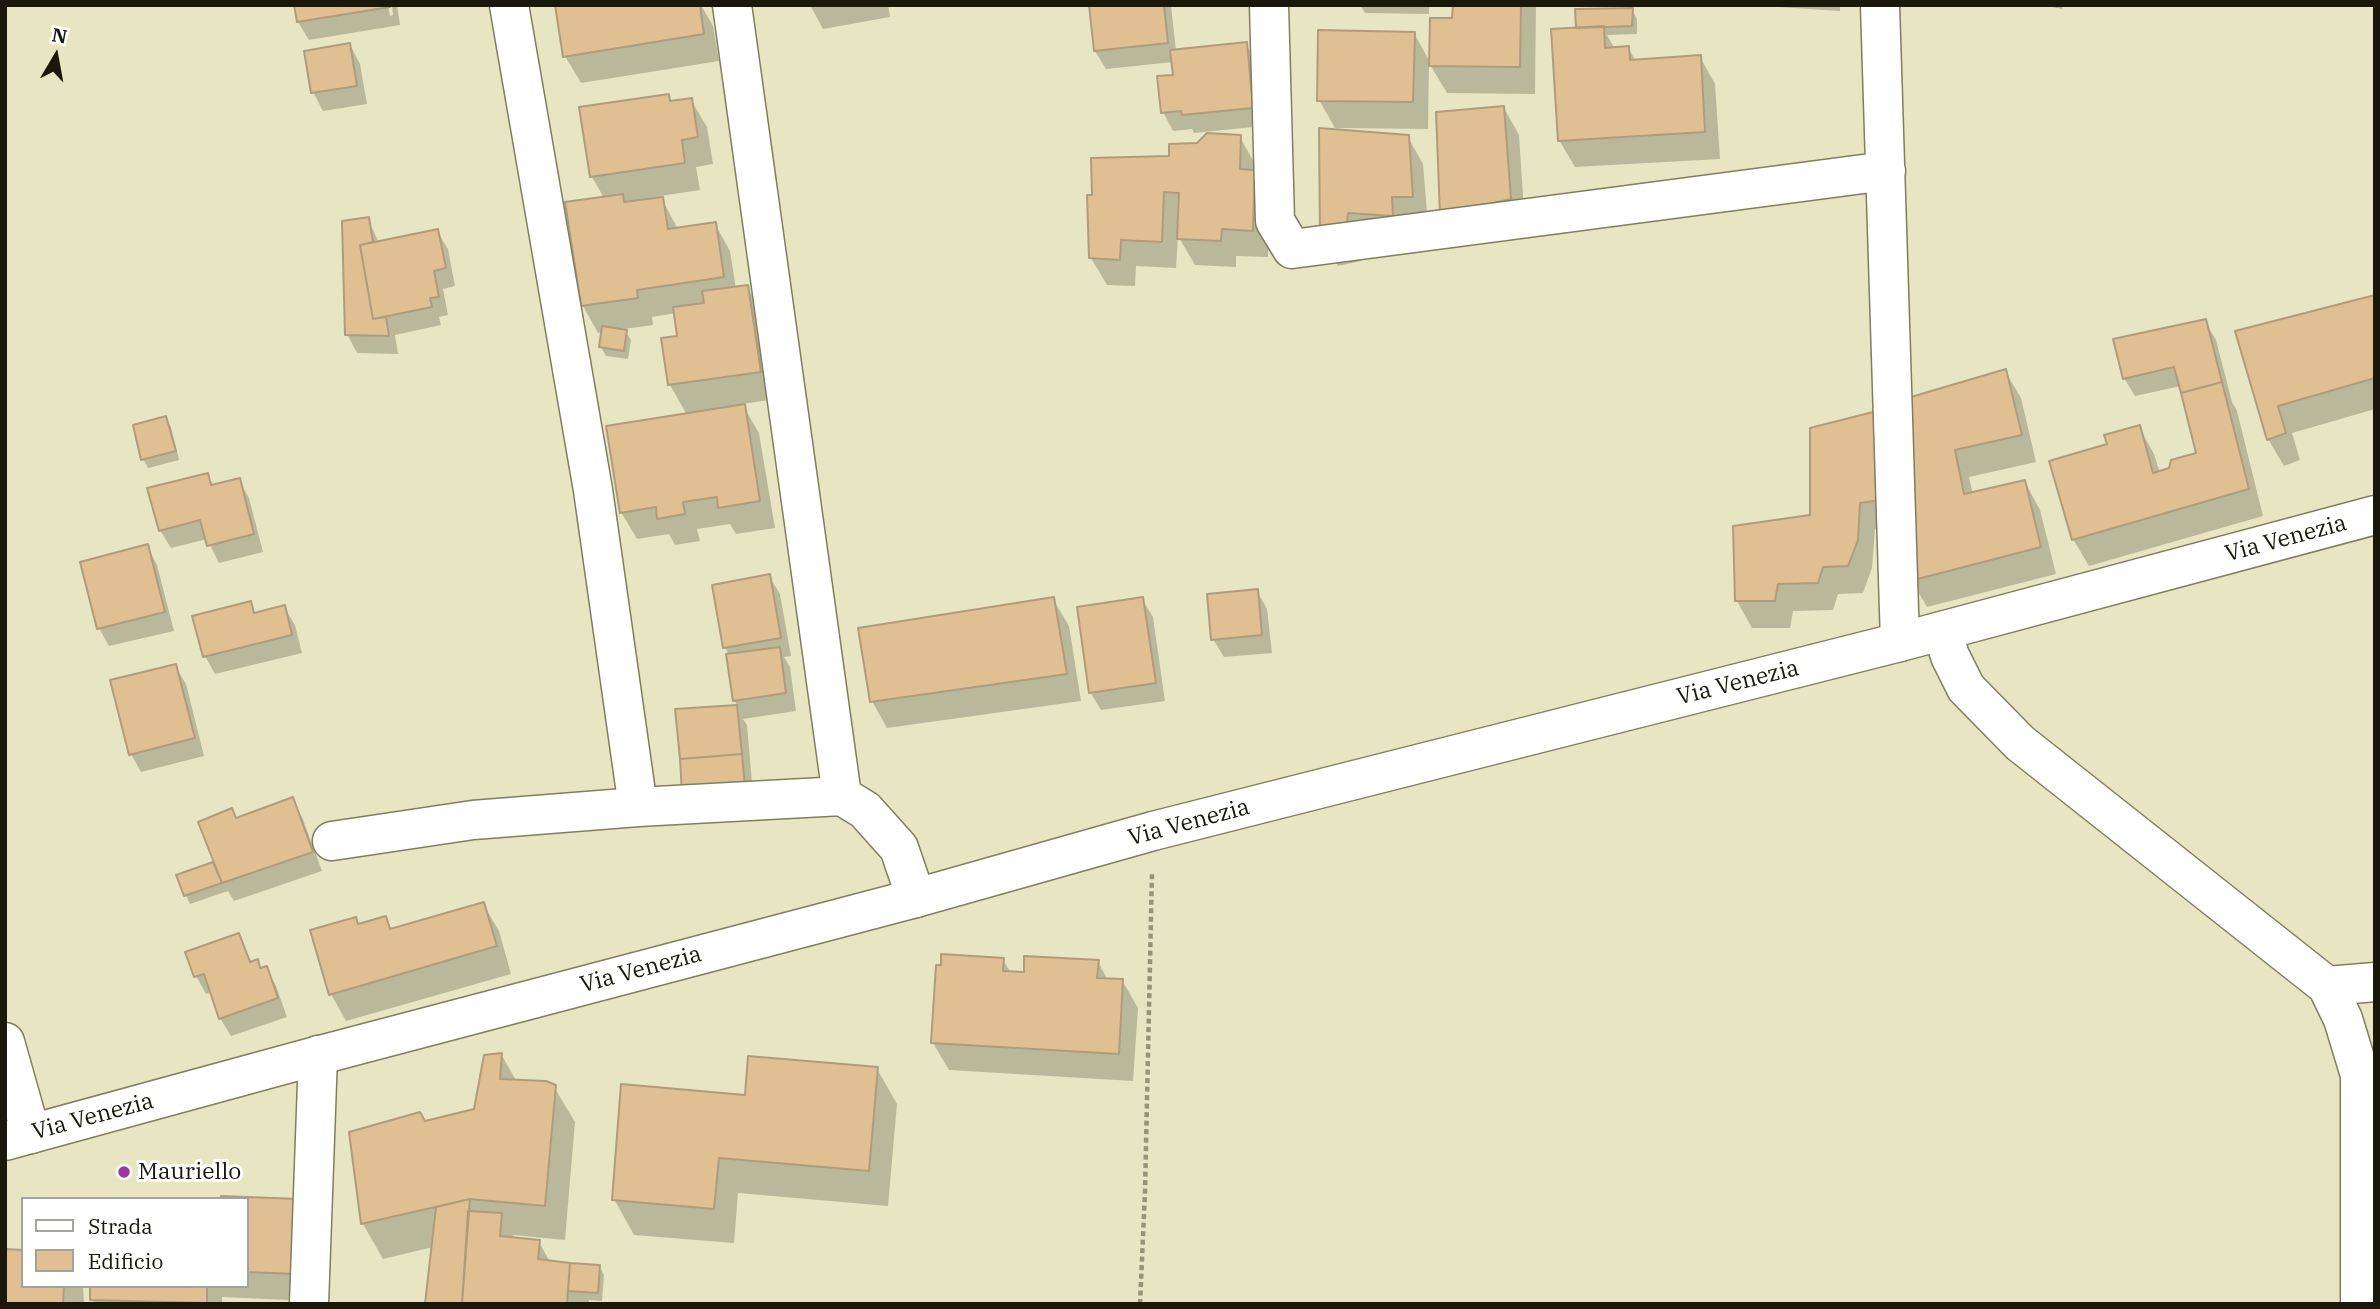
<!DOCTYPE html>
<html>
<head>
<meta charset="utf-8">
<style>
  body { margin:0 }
  #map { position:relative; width:2380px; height:1309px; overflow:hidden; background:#e8e6c2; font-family:"IBM Plex Serif",serif }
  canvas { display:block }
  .frame { position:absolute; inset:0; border:7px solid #19180b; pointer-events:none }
  .legend { position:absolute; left:21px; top:1197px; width:228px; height:91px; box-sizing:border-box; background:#fff; border:2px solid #a3a39d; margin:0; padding:9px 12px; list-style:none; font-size:21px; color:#19180b }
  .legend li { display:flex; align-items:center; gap:14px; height:35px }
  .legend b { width:35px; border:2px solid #a3a39d }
  .north { position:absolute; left:21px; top:21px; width:70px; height:70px; -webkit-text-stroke:5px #fff; paint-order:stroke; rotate:10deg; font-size:19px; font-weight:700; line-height:28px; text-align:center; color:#19180b }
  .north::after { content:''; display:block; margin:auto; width:24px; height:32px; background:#19180b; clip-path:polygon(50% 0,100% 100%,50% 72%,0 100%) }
</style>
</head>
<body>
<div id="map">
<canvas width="2380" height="1309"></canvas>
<div class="frame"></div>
<ul class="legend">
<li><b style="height:9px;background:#fff"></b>Strada</li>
<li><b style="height:19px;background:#e0c092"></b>Edificio</li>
</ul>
<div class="north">N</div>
</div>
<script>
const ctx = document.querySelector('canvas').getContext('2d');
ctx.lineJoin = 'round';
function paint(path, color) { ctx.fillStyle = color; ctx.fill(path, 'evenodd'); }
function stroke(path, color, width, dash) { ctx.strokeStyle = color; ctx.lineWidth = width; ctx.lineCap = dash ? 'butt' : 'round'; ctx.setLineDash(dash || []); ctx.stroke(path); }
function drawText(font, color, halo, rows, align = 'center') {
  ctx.font = font + ' "IBM Plex Serif",serif'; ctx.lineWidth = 6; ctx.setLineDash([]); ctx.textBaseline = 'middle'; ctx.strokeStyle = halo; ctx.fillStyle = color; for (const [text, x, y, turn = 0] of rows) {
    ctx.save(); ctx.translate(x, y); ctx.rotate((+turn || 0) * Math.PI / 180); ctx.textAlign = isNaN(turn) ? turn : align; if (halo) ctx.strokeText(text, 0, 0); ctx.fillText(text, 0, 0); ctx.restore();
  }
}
paint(new Path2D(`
  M388,5L390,16L393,15L392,5H397L400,25L309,40L298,22Z
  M557,5H701L713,26L719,61L581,83L565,56Z
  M810,5H888L890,17L823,29Z
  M1091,5H1171L1176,51L1246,44L1256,62L1263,126L1194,133L1192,129L1173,131L1163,112L1175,76L1173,62L1106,69L1095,51Z
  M1360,5H1429V14L1365,13Z
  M1454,5H1536L1535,94L1447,93L1429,63L1428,129L1335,128L1319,100L1414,33L1431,64L1454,20Z
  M1763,5H1840V11L1764,6Z
  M2042,5H2063L2062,9Z
  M1632,10L1637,19V34L1607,35L1615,49L1628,48L1636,61L1700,57L1715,84L1720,159L1575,167L1559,140L1579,29Z
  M350,45L360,64L367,104L323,111L313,92Z
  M668,96L672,103L691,100L707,127L713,164L696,167L700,190L660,196L678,229L715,224L730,251L736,289L747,287L763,314L776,399L742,404L759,433L775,528L736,534L730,524L697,529L700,541L675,545L669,534L637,539L621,512L687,415L670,385L663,339L679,337L676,313L652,317L653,325L624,329L631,340L628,359L606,356L601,347L603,332L598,333L583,306L604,198L592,177Z
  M1504,108L1519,135L1525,226L1457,242Z
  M1240,137L1255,164L1270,199L1268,257L1236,256V267L1195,265L1178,236L1176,268L1136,266L1135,286L1107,285L1091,258L1094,197L1198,144Z
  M1408,137L1423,164L1428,224L1362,239L1361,261L1338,266L1322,239Z
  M368,219L379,243L437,231L448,249L455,286L443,289L448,315L439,317L441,325L395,335L398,354L357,353L347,334L344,223Z
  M2375,297V409L2292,433L2300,460L2284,466L2268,439L2237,332Z
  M2205,321L2216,340L2232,402L2237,411L2263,516L2089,566L2073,539L2109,445L2139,427L2154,454L2160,473L2199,454L2181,386L2135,396L2124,378Z
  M2005,371L2021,398L2036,462L1969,477L1973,494L2025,482L2040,510L2056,574L1927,607L1911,580L1906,400Z
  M1876,413L1897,527L1875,529L1872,568L1863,593L1838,594L1833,610L1793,611L1790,628H1752L1737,601L1812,517Z
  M166,418L171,427L179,460L148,468L143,459Z
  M207,475L213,486L239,480L249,498L263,552L219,563L207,539L171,548L160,530Z
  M147,546L157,565L174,631L109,646L99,628Z
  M769,576L780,594L791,656L784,657L790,667L796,711L743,719L747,725L754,805L677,711L738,707L734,700L729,655L725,647Z
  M1257,591L1267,609L1272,653L1224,657L1213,639Z
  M1053,599L1069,626L1081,701L887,728L872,701Z
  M1142,599L1153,617L1165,701L1101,710L1090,692Z
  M250,603L256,614L284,607L295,625L302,653L215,674L205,656Z
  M175,666L186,684L204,756L141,772L131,754Z
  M292,799L302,817L322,871L234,901L228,891L190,904L178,877L219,871L232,810L237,819Z
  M483,904L499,931L511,974L346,1021L331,994L359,926L385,918L392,930Z
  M239,935L252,963L257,961L262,970L266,968L276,986L287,1017L231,1036L220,1018L212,993L206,994L196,976Z
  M1003,960L1011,973L1025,974L1098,962L1108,980H1122L1138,1008L1133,1081L949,1070L933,1043Z
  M501,1054L517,1082L554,1087L575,1122L565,1240L513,1235L515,1239L539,1242L550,1262L569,1264L572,1270L599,1266L604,1275L602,1301L589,1300V1304H427L433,1247L383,1259L363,1224L351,1133L425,1123L475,1110Z
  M877,1069L897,1104L888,1206L738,1193L734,1243L634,1235L614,1199L747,1097Z
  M247,1199L298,1201L311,1301L222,1297V1304H94L92,1300V1286H247Z
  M23,1286H83L84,1304H5Z`), '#0003');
const building = new Path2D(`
  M294,5H390V7L297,22Z
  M555,5H700L704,34L563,57Z
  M1089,5H1164L1168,43L1094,51Z
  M1453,5H1521L1520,67L1429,66L1430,18H1452Z
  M1633,8L1632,26L1576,28L1575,9Z
  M1604,26L1605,48L1629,46L1630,60L1701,55L1705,132L1558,141L1551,29Z
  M1318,30L1415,32L1413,102L1317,101Z
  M1247,42L1253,108L1182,115L1181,111L1161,113L1157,76L1173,75L1170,50Z
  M350,43L357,86L311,93L304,51Z
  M669,94L670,101L692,98L698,137L682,140L685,163L590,177L579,107Z
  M1504,106L1511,199L1440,215L1436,112Z
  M1319,128L1409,135L1413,197H1392L1393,216L1348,213L1346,234L1320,239Z
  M1207,133L1241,135L1240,169L1255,170L1253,231L1222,229L1221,241L1177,239L1179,193L1164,192L1162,242L1121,240L1120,260L1089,258L1087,195H1092L1091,158L1169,156V144L1197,143Z
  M623,194L624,202L663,197L668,229L716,222L724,277L637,290L638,298L581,306L565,202Z
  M369,217L373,242L360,245L373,319L386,317L389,336L345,335L342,221Z
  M438,229L446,268L434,271L439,297L430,298L432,307L373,319L360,245Z
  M748,285L761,372L668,385L661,338L677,336L673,307L704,303L702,291Z
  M2375,295V378L2278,406L2286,433L2267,440L2235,331Z
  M2206,319L2222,382L2181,393L2174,367L2123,379L2113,339Z
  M602,326L627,330L624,351L599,347Z
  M2006,369L2022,435L1955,450L1964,494L2025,480L2041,547L1910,581L1904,399Z
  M2222,382L2249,489L2072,540L2049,461L2107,444L2104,435L2140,425L2153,473L2169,468L2171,460L2196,453L2181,393Z
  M745,404L760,501L718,508L717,497L683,502L685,514L657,519L656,507L620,513L606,426Z
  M1877,411L1882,500L1860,503L1858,540L1848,566L1823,567L1818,583L1778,584L1775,601H1735L1733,526L1810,515V428Z
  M166,416L176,451L141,460L133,425Z
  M208,473L211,485L240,478L254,534L207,546L200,520L159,531L147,488Z
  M148,544L165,612L97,629L80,562Z
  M770,574L781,638L723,648L712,585Z
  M1258,589L1262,635L1211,640L1207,594Z
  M1054,597L1067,674L870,702L858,628Z
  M1143,597L1156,683L1089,693L1077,607Z
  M251,601L254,613L285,605L292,635L203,657L192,616Z
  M780,647L786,693L733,701L726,654Z
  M176,664L195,738L129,755L110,680Z
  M737,705L742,754L680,759L675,709Z
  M742,754L745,787L682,793L680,759Z
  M293,797L313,852L222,883L198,822L232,808L236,818Z
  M213,862L222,883L184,896L176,875Z
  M484,902L497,946L329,995L310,930L356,917L358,924L386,916L390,929Z
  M239,933L250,962L258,959L260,968L267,966L278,998L219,1019L204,974L194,977L185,952Z
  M941,954L1004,958L1003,971L1024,972V956L1099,960L1097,978L1123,979L1119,1054L931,1043L936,965H941Z
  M502,1053L500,1079L546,1081L556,1085L545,1206L470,1199L361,1224L349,1132L420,1112L425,1121L474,1109L484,1055Z
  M748,1056L878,1067L869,1171L719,1158L714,1209L612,1200L621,1084L745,1095Z
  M221,1196L299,1199L297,1274L247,1272V1199H220Z
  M470,1199L462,1304H425L436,1207Z
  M468,1211L502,1213L500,1236L540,1240L538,1259L570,1263L567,1304H462Z
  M5,1249L23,1250V1286H64L63,1304H5Z
  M570,1263L600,1265L598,1293L568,1291Z
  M90,1286H207V1303L90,1300Z
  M167,1302L207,1303V1304H167Z`);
paint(building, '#e0c092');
stroke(building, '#b09b7d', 2);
const minor = new Path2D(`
  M509,5L593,490L638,807
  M732,5L842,796
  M1269,5L1275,221L1292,249L1886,171
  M1880,5L1900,642
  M1942,631L1950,656L1966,688L2020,743L2327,986L2343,1019L2360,1075V1304
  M332,841L473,820L638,807L842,796L865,810L899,848L916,898
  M2327,986L2375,982
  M5,1042L31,1134
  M309,1304L318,1055`);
const secondary = new Path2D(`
  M5,1141L305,1059L916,898L1153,831L1900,642L2375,515`);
stroke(minor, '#807e5d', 41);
stroke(secondary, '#807e5d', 41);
stroke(new Path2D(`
  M1140,1304L1145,1192L1152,871`), '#959479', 4.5, [5, 3.5]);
stroke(minor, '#fff', 38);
stroke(secondary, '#fff', 38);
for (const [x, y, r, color] of [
  [124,1172,7,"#9a389f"]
]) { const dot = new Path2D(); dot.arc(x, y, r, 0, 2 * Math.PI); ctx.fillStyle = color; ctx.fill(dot); stroke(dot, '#fff', 2.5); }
drawText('23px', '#19180b', '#fff', [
  ["Via Venezia",2286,539,-15],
  ["Via Venezia",1738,683,-14],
  ["Via Venezia",1189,823,-15],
  ["Via Venezia",641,970,-15],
  ["Via Venezia",93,1117,-15]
]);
drawText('23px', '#19180b', '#fff', [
  ["Mauriello",138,1172]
], 'left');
</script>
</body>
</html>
